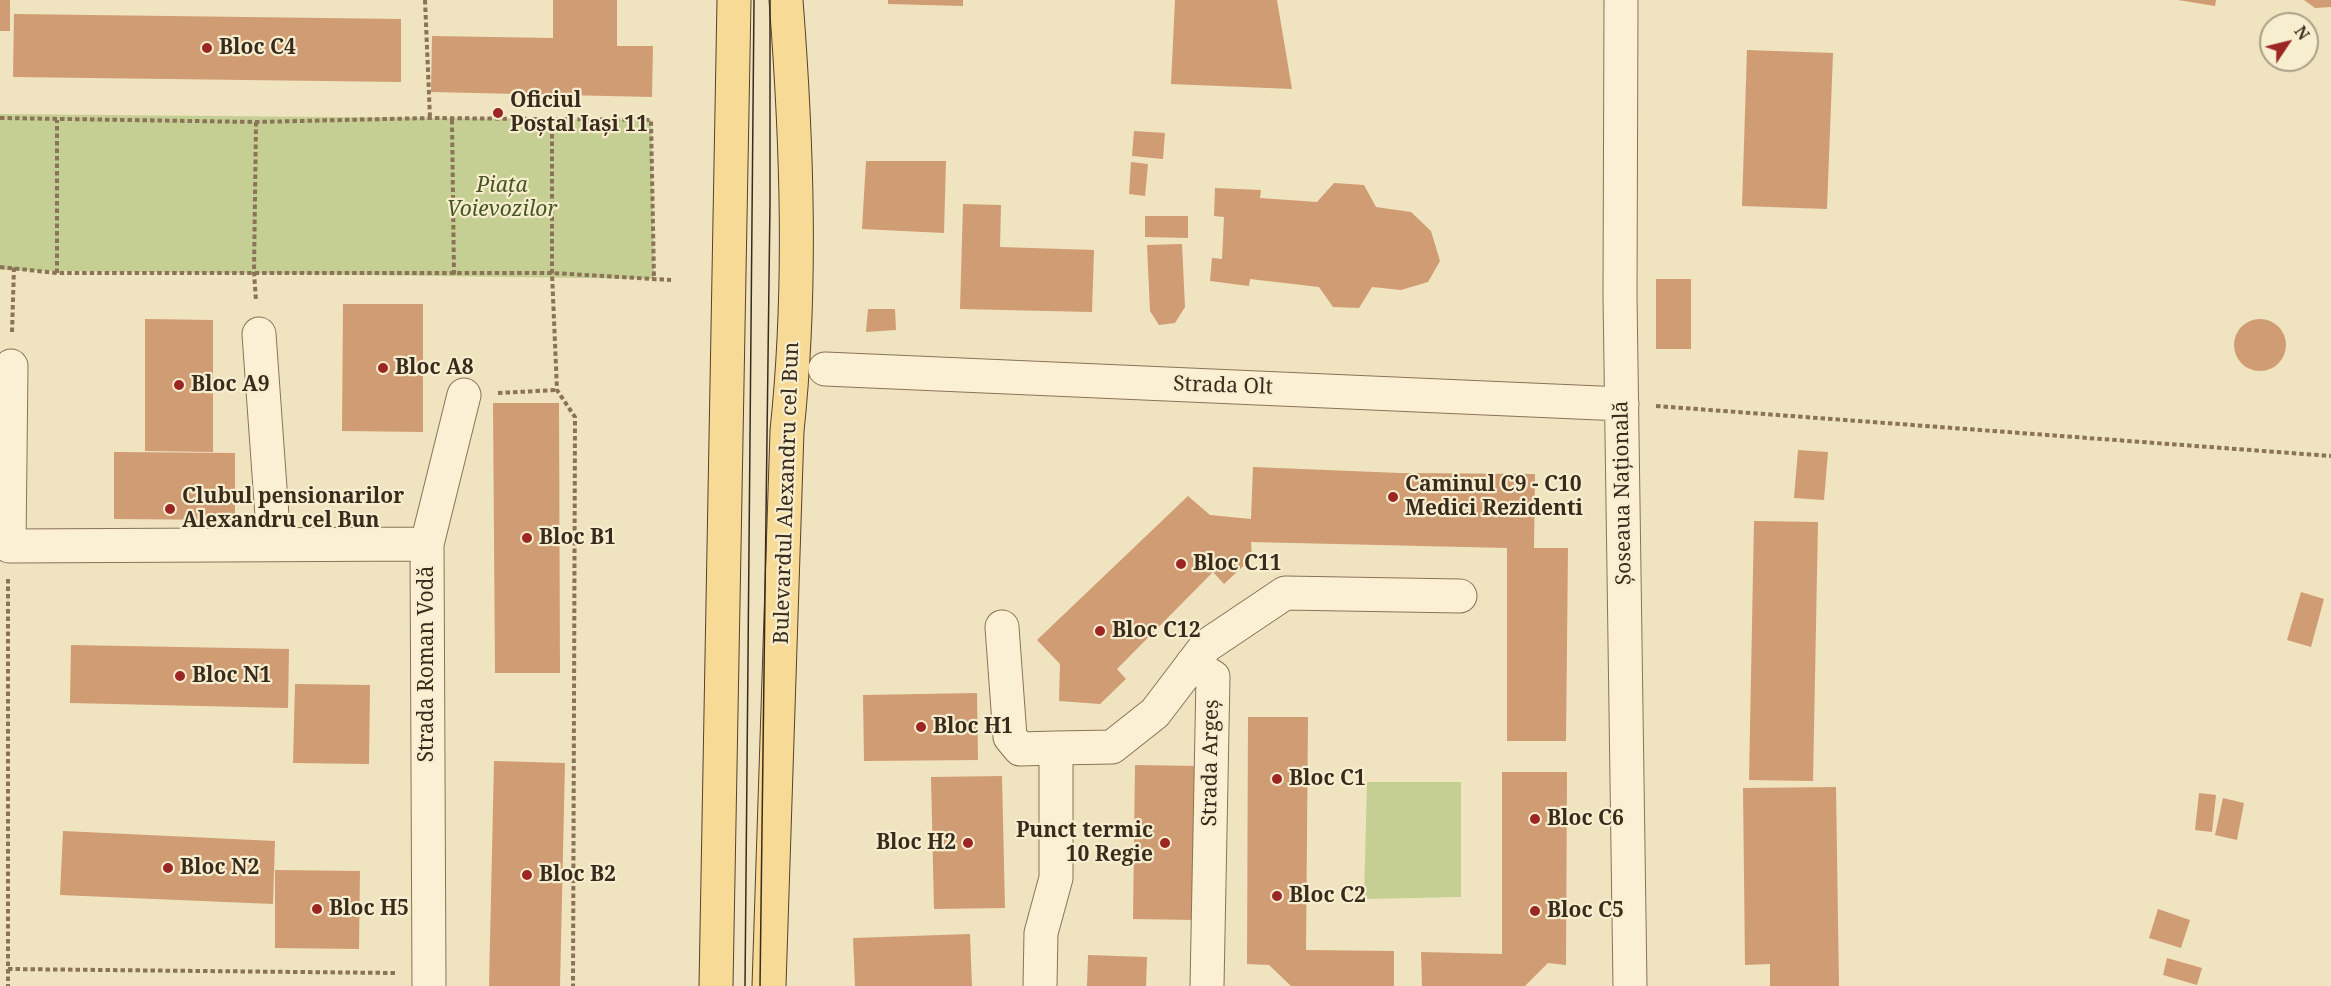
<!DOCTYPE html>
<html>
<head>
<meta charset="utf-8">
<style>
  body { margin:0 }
  #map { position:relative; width:2331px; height:986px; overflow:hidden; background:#f0e3bf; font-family:"Noto Serif",serif }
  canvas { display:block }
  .north { position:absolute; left:2259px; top:12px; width:60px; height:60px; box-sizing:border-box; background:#f7edcf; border:2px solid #ab9f87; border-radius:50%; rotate:55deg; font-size:16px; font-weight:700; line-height:24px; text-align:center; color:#392b1c }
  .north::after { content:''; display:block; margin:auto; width:21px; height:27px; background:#9c2623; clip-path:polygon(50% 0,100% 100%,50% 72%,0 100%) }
</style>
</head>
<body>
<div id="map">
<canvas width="2331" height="986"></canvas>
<div class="north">N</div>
</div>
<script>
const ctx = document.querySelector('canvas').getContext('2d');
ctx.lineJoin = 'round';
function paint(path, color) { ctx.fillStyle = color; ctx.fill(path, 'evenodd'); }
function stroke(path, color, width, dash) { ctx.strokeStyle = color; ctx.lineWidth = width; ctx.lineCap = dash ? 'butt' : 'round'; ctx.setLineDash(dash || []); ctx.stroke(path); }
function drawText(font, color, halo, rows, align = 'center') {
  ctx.font = font + ' "Noto Serif",serif'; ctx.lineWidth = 4.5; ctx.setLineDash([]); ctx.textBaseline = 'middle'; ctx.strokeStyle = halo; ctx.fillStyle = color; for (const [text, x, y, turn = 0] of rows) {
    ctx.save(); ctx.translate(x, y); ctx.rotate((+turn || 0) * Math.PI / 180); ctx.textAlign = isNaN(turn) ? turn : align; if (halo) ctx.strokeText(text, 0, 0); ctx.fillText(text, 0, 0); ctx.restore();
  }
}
paint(new Path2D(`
  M0,114L651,120L654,279L0,270Z
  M1367,782H1461V897L1364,899Z`), '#c6cf93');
paint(new Path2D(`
  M0,0H10V31H0Z
  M553,0H617V46H653L652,97L431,92L432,36L553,38Z
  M888,0H963V6L888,4Z
  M1175,0H1277L1292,89L1171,84Z
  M2178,0H2216L2215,6Z
  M2304,0H2331V7L2315,8Z
  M14,14L401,19V82L13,77Z
  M1747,50L1833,53L1827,209L1742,206Z
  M1134,131L1165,133L1163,159L1132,156Z
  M866,161H946L944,233L862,229Z
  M1131,162L1148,164L1145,196L1129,194Z
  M1334,183L1364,185L1376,207L1411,212L1431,231L1440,261L1428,282L1401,290L1372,287L1359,308L1333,307L1319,287L1250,279L1249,286L1210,281L1212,258L1222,259L1224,217L1214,216L1215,188L1261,190L1260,198L1317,202Z
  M963,204L1001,205L1000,247L1094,250L1092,312L960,309Z
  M1145,216H1188V238L1145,237Z
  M1182,244L1185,307L1175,323L1159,325L1150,311L1147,245Z
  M1656,279H1691V349H1656Z
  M343,304H423V432L342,431Z
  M868,309H895L896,330L866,332Z
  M145,319L213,320V452L145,451Z
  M2234 345a26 26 0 1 1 52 0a26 26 0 1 1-52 0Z
  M493,403H559L560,673H495Z
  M1798,450L1828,452L1824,500L1794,498Z
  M114,452L235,453V520L114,519Z
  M1253,467L1400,473L1535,474L1534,548H1568L1566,741H1507V548L1251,542L1252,558L1224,584L1213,572L1117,669L1126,679L1100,704L1059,701L1060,664L1037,640L1188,496L1210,515L1251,519Z
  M1754,521L1818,522L1813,781L1749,780Z
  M2301,592L2324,599L2311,647L2287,640Z
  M71,645L289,649L288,708L70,703Z
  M295,684L370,685L369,764L293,763Z
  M977,693L978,760L864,761L863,695Z
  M1248,717H1308L1306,950L1394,951V986H1291L1269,965L1247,964Z
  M494,761L565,763L560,986H489Z
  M1135,765L1198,766L1196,920L1133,919Z
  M1502,772H1567L1566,965L1548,963L1525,986H1422L1421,952L1502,954Z
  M1002,776L1005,908L934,909L931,777Z
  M1836,787L1839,986H1770V964L1745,965L1743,788Z
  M2199,793L2216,795L2212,832L2195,830Z
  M2223,798L2244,803L2237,840L2215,835Z
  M63,831L275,841L273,904L60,895Z
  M275,870L360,871L359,949L275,948Z
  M2158,909L2190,920L2181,948L2149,938Z
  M970,934L972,986H855L853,938Z
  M1088,955L1147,957L1146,986H1087Z
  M2167,958L2202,968L2197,985L2163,975Z`), '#d09c73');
const minor = new Path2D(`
  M1621,0L1620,296L1630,986
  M259,334L274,544
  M11,366L9,546L427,544
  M825,369L1622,404
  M1002,627L1010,737L1020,749L1056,748
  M1192,664L1213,677L1207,986
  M429,986L427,544L464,395
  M1040,986L1041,933L1056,878V748L1112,747L1155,713L1206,646L1285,593L1460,596`);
const major = new Path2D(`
  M716,986L734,0
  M769,986L787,431C802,289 797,143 786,0`);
stroke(minor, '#8a7357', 35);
stroke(major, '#57412b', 35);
stroke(new Path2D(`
  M425,0L430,118
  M0,118L256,122L430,118L651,120L654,279
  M552,119V273L557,390L575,417L573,986
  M452,120L454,275
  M256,122L254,272L256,301
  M0,267L57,273H552L671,280
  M57,273V120
  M12,332L14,267
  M498,393L557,390
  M1656,406L2331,456
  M8,579V986
  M8,969L395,973`), '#8a7357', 4, [4.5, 3]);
stroke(minor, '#fbf0d3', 33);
stroke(major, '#f6da95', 33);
stroke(new Path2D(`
  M745,986L754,0
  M760,986L770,202V0`), '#392b1c', 1.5);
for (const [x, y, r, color] of [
  [207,48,6,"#9c2623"],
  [498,113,6,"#9c2623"],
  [383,368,6,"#9c2623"],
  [179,385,6,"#9c2623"],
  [1393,497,6,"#9c2623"],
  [170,509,6,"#9c2623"],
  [527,538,6,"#9c2623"],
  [1181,564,6,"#9c2623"],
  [1100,631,6,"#9c2623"],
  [180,676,6,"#9c2623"],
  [921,727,6,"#9c2623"],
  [1277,779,6,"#9c2623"],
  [1535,819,6,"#9c2623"],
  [968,843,6,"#9c2623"],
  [1165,843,6,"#9c2623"],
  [168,868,6,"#9c2623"],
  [527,875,6,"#9c2623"],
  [1277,896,6,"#9c2623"],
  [317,909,6,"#9c2623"],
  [1535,911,6,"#9c2623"]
]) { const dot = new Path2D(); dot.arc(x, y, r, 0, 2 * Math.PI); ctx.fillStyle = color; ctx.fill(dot); stroke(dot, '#f7edcf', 2); }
drawText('bold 21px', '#392b1c', '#f7edcf', [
  ["Bloc C4",219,48],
  ["Oficiul",510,101],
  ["Poștal Iași 11",510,125],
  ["Bloc A8",395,368],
  ["Bloc A9",191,385],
  ["Caminul C9 - C10",1405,485],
  ["Medici Rezidenti",1405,509],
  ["Clubul pensionarilor",182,497],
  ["Alexandru cel Bun",182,521],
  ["Bloc B1",539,538],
  ["Bloc C11",1193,564],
  ["Bloc C12",1112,631],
  ["Bloc N1",192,676],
  ["Bloc H1",933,727],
  ["Bloc C1",1289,779],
  ["Bloc C6",1547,819],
  ["Punct termic",1153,831,"right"],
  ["10 Regie",1153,855,"right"],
  ["Bloc H2",956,843,"right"],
  ["Bloc N2",180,868],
  ["Bloc B2",539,875],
  ["Bloc C2",1289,896],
  ["Bloc H5",329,909],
  ["Bloc C5",1547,911]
], 'left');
drawText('italic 21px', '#485621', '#f7edcf', [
  ["Piața",502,186],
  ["Voievozilor",502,210]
]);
drawText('21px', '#392b1c', '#f7edcf', [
  ["Strada Olt",1223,386,2],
  ["Bulevardul Alexandru cel Bun",787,493,-88],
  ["Șoseaua Națională",1623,493,-91],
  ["Strada Roman Vodă",427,664,-90],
  ["Strada Argeș",1211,763,-89]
]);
</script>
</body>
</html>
